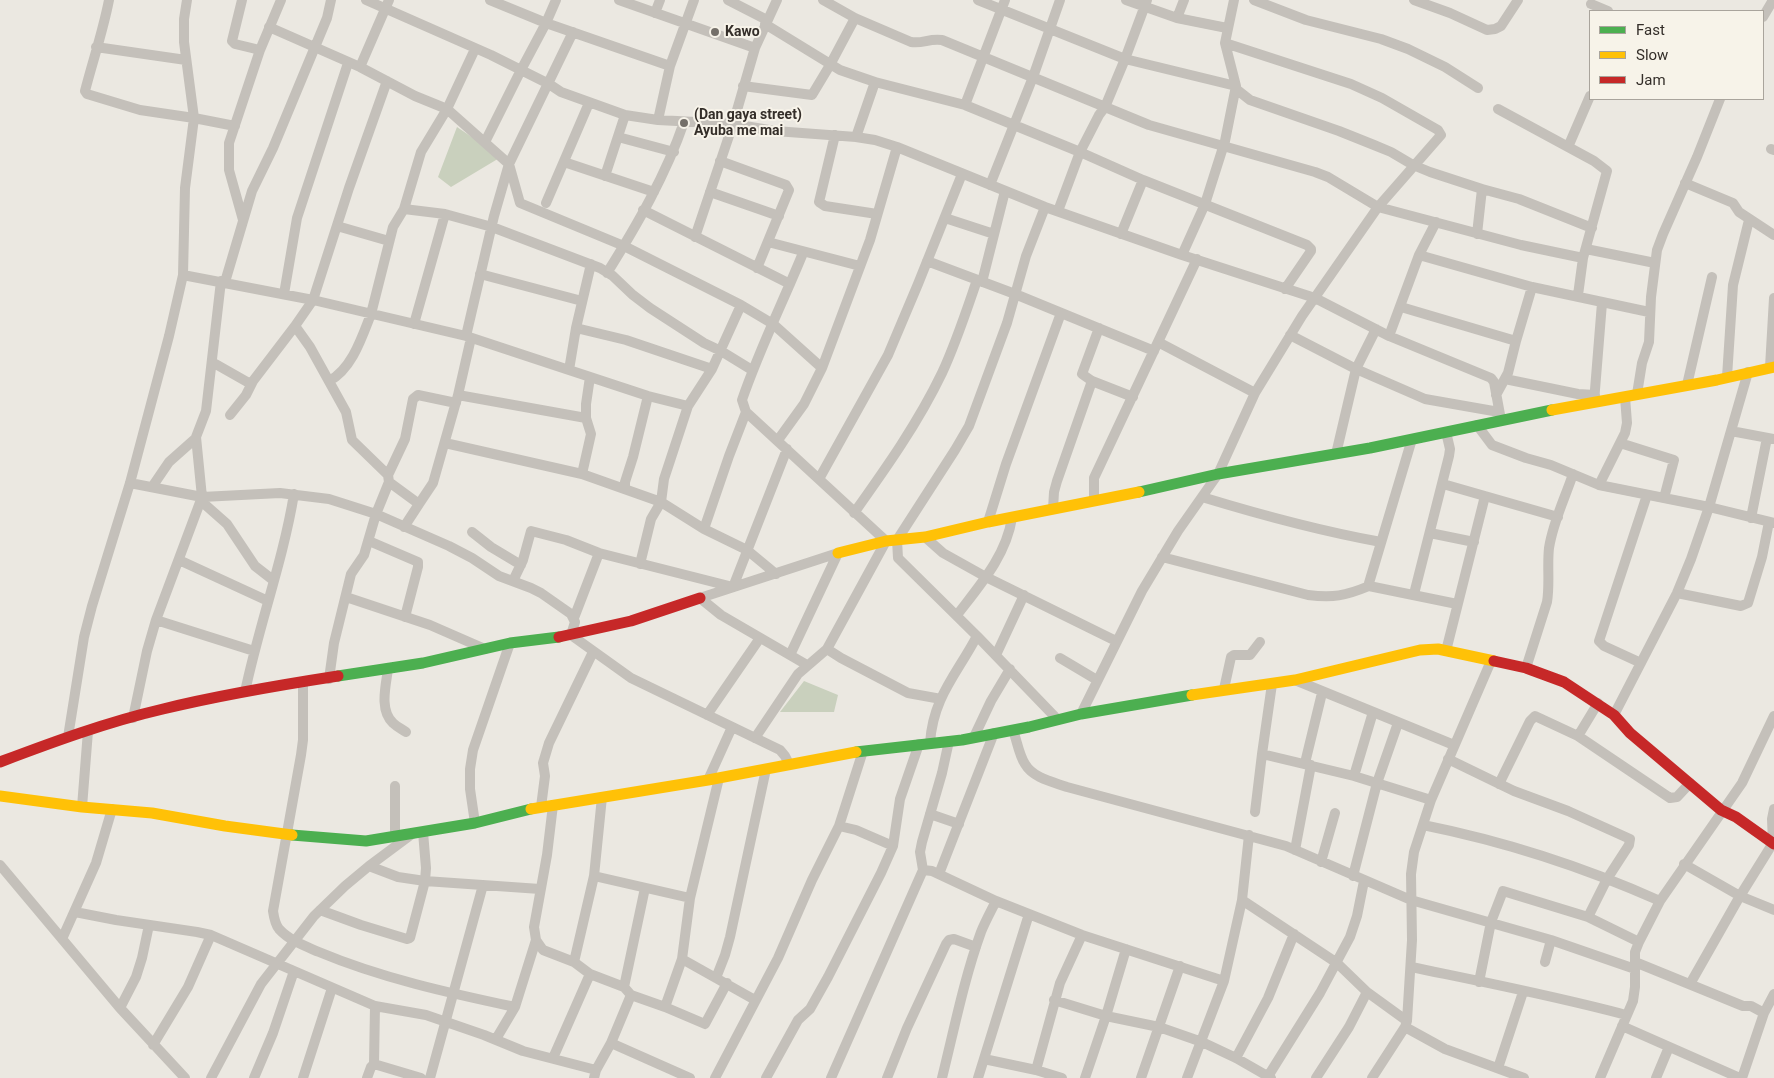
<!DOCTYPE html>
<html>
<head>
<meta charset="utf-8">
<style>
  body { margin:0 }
  #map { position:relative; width:1774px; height:1078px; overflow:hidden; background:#ebe8e1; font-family:Roboto,sans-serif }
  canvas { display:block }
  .legend { position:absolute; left:1589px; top:10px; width:175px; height:90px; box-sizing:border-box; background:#f7f3e9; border:1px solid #a9a49c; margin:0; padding:6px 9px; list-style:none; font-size:15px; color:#342e29 }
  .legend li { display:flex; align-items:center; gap:10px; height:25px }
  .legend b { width:25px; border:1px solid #a9a49c }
</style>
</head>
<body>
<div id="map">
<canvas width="1774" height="1078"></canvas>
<ul class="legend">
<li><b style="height:6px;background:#4caf50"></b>Fast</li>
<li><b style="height:6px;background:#ffc107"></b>Slow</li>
<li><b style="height:6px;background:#c62828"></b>Jam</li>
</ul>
</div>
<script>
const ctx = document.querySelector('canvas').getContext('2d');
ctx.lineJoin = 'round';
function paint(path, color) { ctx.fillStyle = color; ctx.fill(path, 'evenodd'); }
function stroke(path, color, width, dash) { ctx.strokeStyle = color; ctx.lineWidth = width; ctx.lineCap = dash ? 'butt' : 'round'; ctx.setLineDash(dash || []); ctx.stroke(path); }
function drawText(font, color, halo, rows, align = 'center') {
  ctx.font = font + ' Roboto,sans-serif'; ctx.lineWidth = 4; ctx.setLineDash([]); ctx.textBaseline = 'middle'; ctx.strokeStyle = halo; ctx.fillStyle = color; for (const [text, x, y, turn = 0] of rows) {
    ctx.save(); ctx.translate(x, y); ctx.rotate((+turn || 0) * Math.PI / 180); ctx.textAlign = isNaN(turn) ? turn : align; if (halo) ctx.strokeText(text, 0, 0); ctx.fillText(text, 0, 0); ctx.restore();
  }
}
paint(new Path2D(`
  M457,127L501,157L451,187L438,177Z
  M804,681L838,695L834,712H780Z`), '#c9d0bd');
stroke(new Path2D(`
  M109,0C103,31 93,60 85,91L87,94L140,110L194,118L235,126
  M242,0L232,41L235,44L260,50
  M366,0L491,55L549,84L561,92L625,115L658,120L733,124L775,131L856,137L875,140L897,147L1045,207L1182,255L1315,298L1389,336L1491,378L1494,382L1501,420
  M490,0L546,23L670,66
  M619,0L755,48
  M728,0L767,20
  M823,0L855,18L911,42C923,44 929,38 942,40L1149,125L1315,172L1328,177L1378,207L1521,245L1583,258L1607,171L1594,161L1498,109
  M978,0L1125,59L1236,86
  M1126,0L1177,18L1227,28
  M1254,0L1306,20L1381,39L1408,49L1445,67L1478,88
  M1414,0L1450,13L1487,30L1495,29L1501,26L1518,0
  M1591,4L1608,11
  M655,13L660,0
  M1763,17L1773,0
  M1177,18L1184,0
  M765,24L840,70L875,82L965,105L1080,152L1143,180L1307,245L1311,249V251L1285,289
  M269,27L360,67L415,96L447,109L509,164L520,203L624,246L741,305L773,324L822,368
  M96,47L186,60
  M360,67L389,0
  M387,81L349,188L313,300L295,326L310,347L346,412L352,440L388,475L389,482L419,504L404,527
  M743,86L812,95L830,65L855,18
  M1236,89L1250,100L1339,131L1374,145L1391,152L1413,165L1430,172L1482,189L1477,234
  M965,105L1005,0
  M658,120L670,66L694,0
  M835,135L819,202L825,206L877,214
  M618,137L674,152
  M856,137L875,82
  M485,142L521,70L546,23L556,0
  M1568,147L1590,96
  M1771,149L1774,150
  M720,161L786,185L789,190L757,268
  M564,162L654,192
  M605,176L625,115
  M1685,183L1733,203L1739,212L1774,235
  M990,185L1033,77L1060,0
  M1482,189L1519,199L1592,228
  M710,192L779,216
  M546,203L589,103
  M1045,207L1026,256L1007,323L969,426L955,450L897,540L898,558L977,636L1058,720
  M404,209L445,214L492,227L600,268L613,276L633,295L650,308L704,343L721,351L752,370
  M643,210L790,284
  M1058,211L1080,152L1099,115L1105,107L1125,59L1147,0
  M945,218L994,234
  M243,220L229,170V143L260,50L281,0
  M337,226L389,241
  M1121,234L1143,180
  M695,237L733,124L755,48L777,0
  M768,242L860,266
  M1586,249L1655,263
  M1182,255L1205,204L1225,141L1236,86L1225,43L1234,0
  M1419,255L1532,287L1649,312
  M927,261L1015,294L1154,351
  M607,273C637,225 666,175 684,122
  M480,274L582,301
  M183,275L313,300L466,336L569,370L576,328L591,264
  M225,282L252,191L273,148L327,18L331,0
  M982,282L1005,191
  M284,294L297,218L348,63
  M1578,295L1583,258
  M1401,307L1516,341L1508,373L1496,395
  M414,324L445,214
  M576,328L626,340L712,369
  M1099,328L1082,374L1092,381L1133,397
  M1290,335L1356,369L1425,399L1499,412
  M466,336L494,216L509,164L573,32
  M1389,336L1419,255L1436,222
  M1516,341L1532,287
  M1158,342L1255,393
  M212,362L249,383L253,381L295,326
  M1770,367L1774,298
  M569,370L648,396L688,406
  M1727,377L1733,285L1749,220
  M1505,379L1578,394L1595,395
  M329,381C352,369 362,337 371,314L393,227L404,209L421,152L447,109L475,49
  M1687,385L1712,277
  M1637,394L1642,363L1649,342L1651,297L1657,250L1663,234L1697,157L1720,99
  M458,395L586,418
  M1594,402L1602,303
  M746,412L729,456L704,529L747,550L776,574
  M230,415L246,395L253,381
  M1477,425L1492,445L1526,458L1551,465L1599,485L1709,507L1774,523
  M1731,431L1774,439
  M1412,439L1369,583V586L1457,604
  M778,440L804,404L822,368L870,240L897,147
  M445,443L582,474L661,502L704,529
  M1620,443L1674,460L1664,498
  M1336,454L1356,369L1376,329
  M582,474L591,434L586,418V404L590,377
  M388,475L405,439L413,399L418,395L456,403
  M819,479L888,355L918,284L962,174
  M130,483L202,497L280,493L329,499L376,514L449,546L472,558L499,576L531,588L541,593L571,614L575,622L571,635L631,678L780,750L785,756L789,764
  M1443,484L1558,517
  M1599,485L1625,433L1627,423L1625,397
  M152,487L169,462L196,438
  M625,489V482L633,457L648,396
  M1202,497C1261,515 1320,531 1381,542
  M201,501L227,524L255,566L273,580
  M1094,501V478L1197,259
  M419,504L433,483L458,395L471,338
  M1053,509L1054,492L1057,481L1092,381
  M854,513C886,468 918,423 942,373C956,343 966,312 977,280
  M1751,518L1767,438
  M988,522L1006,464L1061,313
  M472,532L491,547L521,565
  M1430,533L1474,542
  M925,537L943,553L986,577L1116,641
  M369,541L418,562V567L405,617
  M1162,557L1308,595C1333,598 1345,596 1369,586
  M179,560L268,601
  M640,564L651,519L661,502L664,479L688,406L712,369L741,305
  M513,581L523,560L531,531L566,540L599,553L733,587L787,449
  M1677,593L1741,606L1748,603L1762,557L1769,522
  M1414,594L1449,456L1450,449L1446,432
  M346,597L430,625L485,649
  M957,615C980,585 1006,556 1012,518
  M574,618L599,553
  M156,620L254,651
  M827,649L841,658L908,693L941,699
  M1446,651L1485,496
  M790,655L838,553
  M996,655L1024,595
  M1060,658L1097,680
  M1641,663L1604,646L1599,641L1647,495
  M807,665L721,615L700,598L838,553
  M1526,668L1547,602C1550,584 1547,566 1549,548C1553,522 1565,498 1573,474
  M388,669C386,685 379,710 393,723C397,727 402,729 406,732
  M329,679L334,643L351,574L364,555L376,514L389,482
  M1295,680L1454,745
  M303,682V740L301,755L273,911C274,918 275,924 279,929C290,941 305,946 319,952C381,978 449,993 515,1007
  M1272,684L1262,754L1354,776L1431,800
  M1224,689L1231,657L1234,655H1250L1260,642
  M245,692C259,625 283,561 294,494
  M1081,714L1142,591L1178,531L1218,474L1255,393L1302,316L1378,207L1441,135L1438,130L1382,98L1351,84L1225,43
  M707,715L760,638
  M1614,715L1677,593L1691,559L1709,507L1748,372
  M133,718L147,651L156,620L202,497L196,437L206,411L221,281
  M1013,730C1017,741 1019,755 1025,764C1033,778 1053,782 1067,787L1286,846L1411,900L1551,940L1635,969
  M1578,736L1598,703
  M68,737L84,637L92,606L130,483L169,336L183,275L185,188L194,118L184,42V19L187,0
  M974,737L991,701L1010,669
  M755,738L798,674L827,649L886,541L746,412L742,400C759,350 783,302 803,253
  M930,743C933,697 957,674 977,636
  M1448,759L1514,791L1568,811L1630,839L1629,845L1607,879L1588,917
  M1305,763L1322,693
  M1354,776L1373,712
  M719,778L690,898L682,959L665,1007L705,1024L727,983
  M708,780L732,727
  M1499,784L1530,721L1535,716L1578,736L1670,798L1677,797L1690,783
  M553,805L547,855L534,927L536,940L543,950L574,962L590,974L624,987L631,995L665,1007
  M82,807L88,731
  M541,807L545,776L543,763L549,743L593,652
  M1255,812L1262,754
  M930,814L959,824
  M475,823L470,789V769L473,750L510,643
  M1423,825C1503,841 1586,868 1660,901
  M839,826L856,830L893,846
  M395,837V786
  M1295,850L1311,765
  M1321,862L1335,813
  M1684,864L1740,896L1774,910
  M0,865L120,1008L185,1078
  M369,866L398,877L425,881L540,889
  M923,870L932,871L996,901L1082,935L1224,981
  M939,874L994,733
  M594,876L690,898
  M1353,876L1377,783L1398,723
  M1242,900L1337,963L1367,992L1407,1021
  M320,910L361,925L407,939L410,938L425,881L426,868L423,832
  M75,912L116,920L197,932L211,935L375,1006L426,1015L484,1035L523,1051L596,1070
  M62,939L96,863L112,809
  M682,959L755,1000
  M574,962L594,876L602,797
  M1545,962L1551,940
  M1635,962L1743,1006H1751L1764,1013L1774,994
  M1411,967C1483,982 1555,996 1626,1015
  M716,978L725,955L730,937L766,769
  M1479,982L1491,922L1503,891L1588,917L1639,942
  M1690,984L1740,896L1773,843L1772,819L1774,809
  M624,987L645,888
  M1054,1000L1106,1016L1159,1027L1202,1042L1236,1058L1271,1078
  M120,1008L136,977L142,958L149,925
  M1622,1026L1740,1078
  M1405,1027L1445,1049L1524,1078
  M496,1039L515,1007L536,940
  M611,1043L690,1078
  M153,1045L188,987L211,935
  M553,1058L590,974
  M1236,1058L1268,998L1294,934
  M984,1059L1036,1070L1062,1078
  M374,1064L421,1078
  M1498,1068L1523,992
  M1036,1070L1060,983L1082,935
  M211,1078L261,984L314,916L345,886L369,866L412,834
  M254,1078L273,1033L294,971
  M303,1078L332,988
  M367,1078L371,1067L374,1064L375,1006
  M430,1078L483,885
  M594,1078L596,1070L611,1043L631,995
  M715,1078L778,958L812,880L839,826L863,751
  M766,1078L798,1020L810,1009L828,977L881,873L893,846L900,799L919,744
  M831,1078L923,870L920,852L922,842L942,773L949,741
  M887,1078L907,1028L946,944L949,940L954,939L976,947
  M942,1078C954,1030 964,979 981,932C985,922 991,911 996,901
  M978,1078L1029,914
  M1085,1078L1106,1016L1126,949
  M1141,1078L1180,966
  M1187,1078L1224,981L1242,900L1249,835
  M1267,1078L1320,993L1350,937L1357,916L1364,881
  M1316,1078L1349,1027L1367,992
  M1372,1078L1405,1027L1407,1021L1412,940L1411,874L1414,852L1431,800L1491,661
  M1600,1078L1633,1001L1635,987V952L1639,942L1660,901L1742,783L1774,716
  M1656,1078L1669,1047
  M1742,1078L1764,1013`), '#c4c0ba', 10);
stroke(new Path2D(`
  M1139,492L1218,474L1370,448L1552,410
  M338,676L423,663L510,643L559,637
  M856,752L962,740L1029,727L1081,714L1192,695
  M292,835L366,841L475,823L531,809`), '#4caf50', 11);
stroke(new Path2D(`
  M1552,410L1717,380L1774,367
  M838,553L886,541L925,537L988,522L1139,492
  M1192,695L1295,680L1420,650L1438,649L1494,661
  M0,796L82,807L152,813L225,826L292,835
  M531,809L708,780L856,752`), '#ffc107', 11);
stroke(new Path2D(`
  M559,637L631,621L700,598
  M1494,661L1526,668L1564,682L1614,715L1630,733L1721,810L1736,817L1774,844
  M0,762C53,742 107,722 163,709C220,695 280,685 338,676`), '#c62828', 11);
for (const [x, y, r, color] of [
  [715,32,5,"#746f69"],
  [684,123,5,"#746f69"]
]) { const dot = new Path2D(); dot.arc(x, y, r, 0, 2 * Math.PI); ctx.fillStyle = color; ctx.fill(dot); stroke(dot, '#f7f3e9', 2); }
drawText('bold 14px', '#342e29', '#f7f3e9', [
  ["Kawo",725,32],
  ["(Dan gaya street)",694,115],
  ["Ayuba me mai",694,131]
], 'left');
</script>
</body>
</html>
